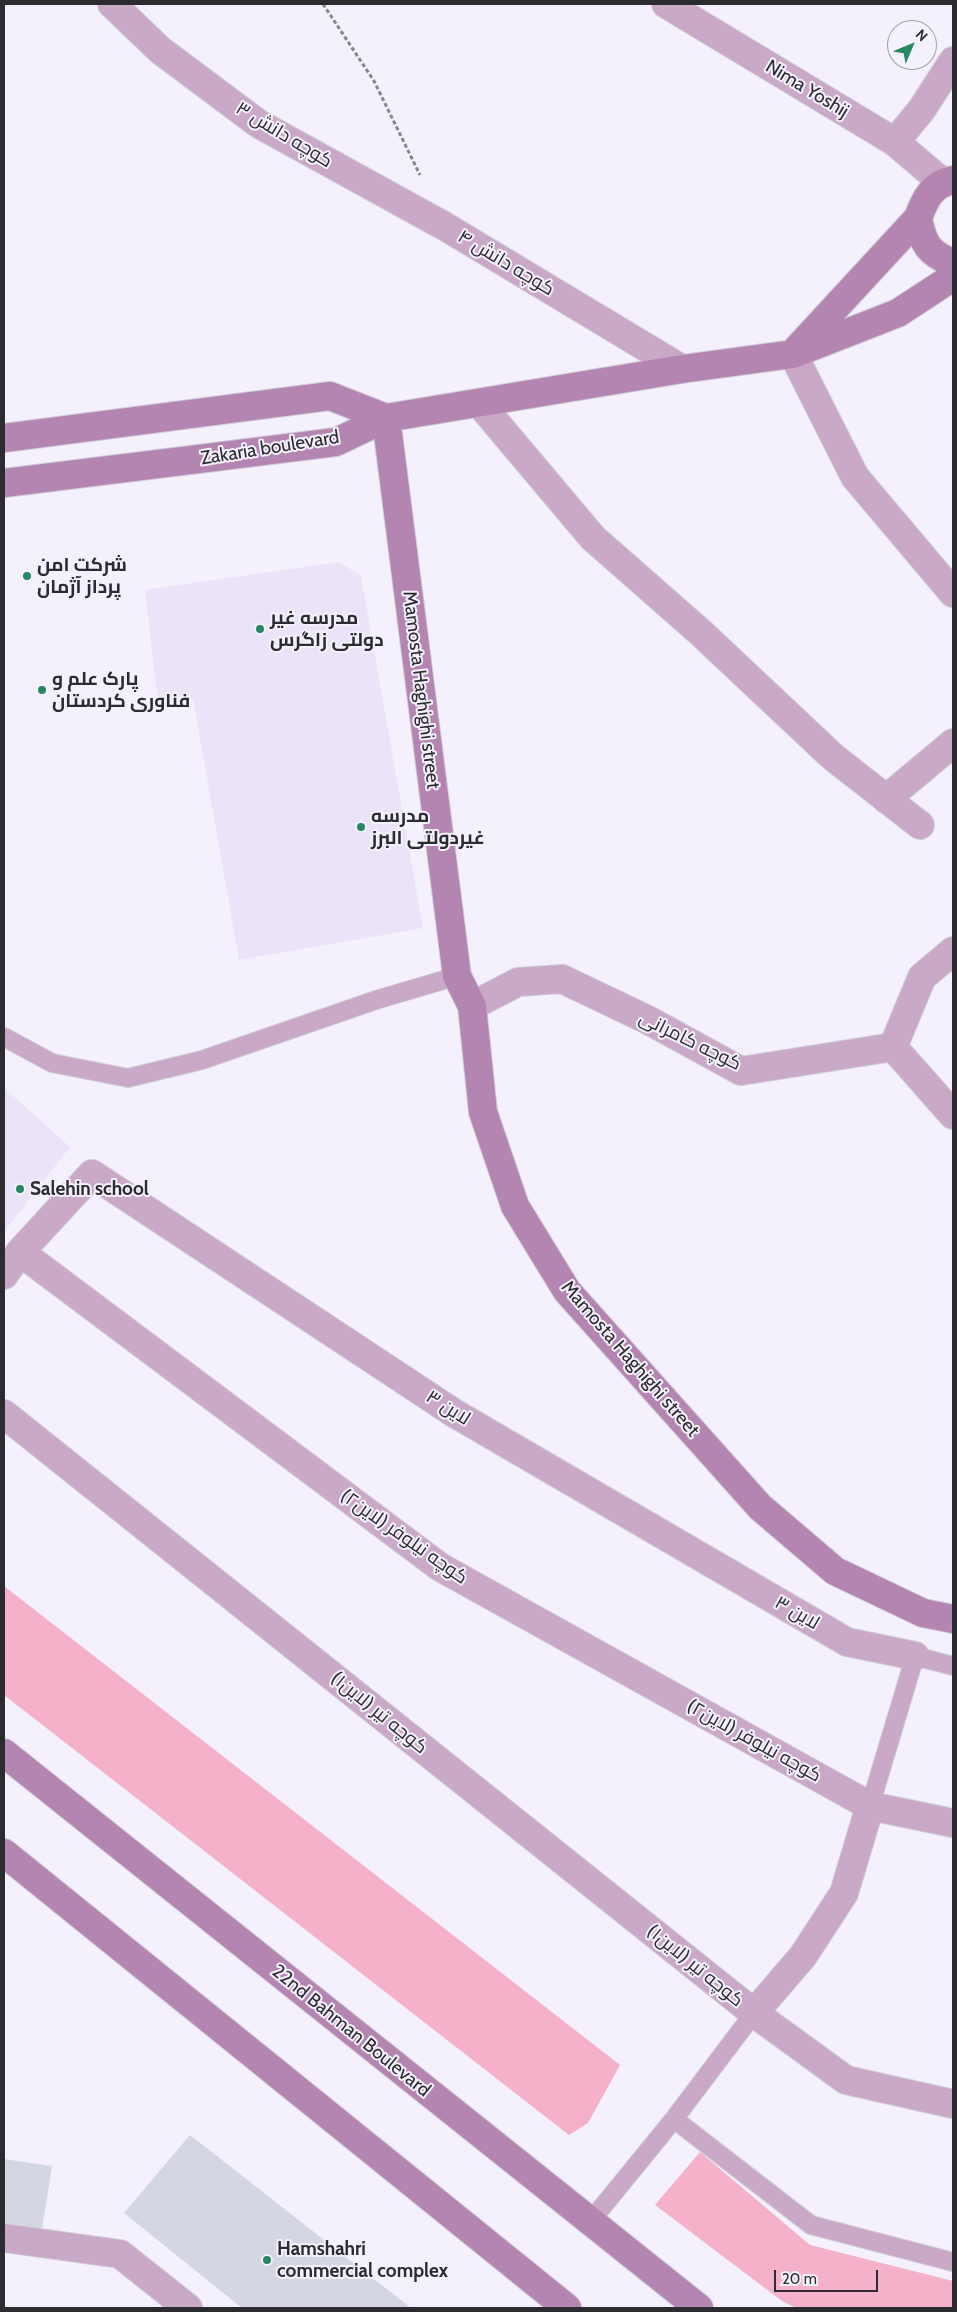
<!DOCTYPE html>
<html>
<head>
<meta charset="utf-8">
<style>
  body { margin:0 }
  #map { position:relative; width:957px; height:2312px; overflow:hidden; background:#f4f0fc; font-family:Cabin,sans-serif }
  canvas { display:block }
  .frame { position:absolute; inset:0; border:5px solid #2c2b2f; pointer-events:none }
  .north { position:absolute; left:887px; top:20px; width:50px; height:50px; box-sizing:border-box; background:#f4f0fc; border:1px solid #a4a1aa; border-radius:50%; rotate:45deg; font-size:14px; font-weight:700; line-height:20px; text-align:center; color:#2c2b2f }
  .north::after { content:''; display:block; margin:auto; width:18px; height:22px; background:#268861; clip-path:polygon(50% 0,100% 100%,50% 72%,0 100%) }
  .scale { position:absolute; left:774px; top:2270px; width:104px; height:22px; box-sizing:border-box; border:2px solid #2c2b2f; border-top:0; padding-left:6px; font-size:15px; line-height:18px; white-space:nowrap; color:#2c2b2f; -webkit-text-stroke:4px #f4f0fc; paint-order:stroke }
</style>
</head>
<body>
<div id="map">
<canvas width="957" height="2312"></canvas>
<div class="frame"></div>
<div class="north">N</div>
<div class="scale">20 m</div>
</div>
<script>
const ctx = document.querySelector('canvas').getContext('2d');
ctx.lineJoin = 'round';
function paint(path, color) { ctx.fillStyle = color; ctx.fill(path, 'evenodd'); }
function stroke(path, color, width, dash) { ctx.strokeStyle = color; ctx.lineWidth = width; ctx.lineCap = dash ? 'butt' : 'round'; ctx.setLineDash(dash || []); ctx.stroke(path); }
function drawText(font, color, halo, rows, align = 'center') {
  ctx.font = font + ' Cabin,Cairo,sans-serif'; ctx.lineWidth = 4; ctx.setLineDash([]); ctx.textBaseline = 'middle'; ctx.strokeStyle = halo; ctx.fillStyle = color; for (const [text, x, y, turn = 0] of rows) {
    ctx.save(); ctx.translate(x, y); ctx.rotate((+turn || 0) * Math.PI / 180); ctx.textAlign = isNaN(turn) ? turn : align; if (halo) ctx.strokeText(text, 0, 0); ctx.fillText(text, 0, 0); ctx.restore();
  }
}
paint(new Path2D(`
  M339,562L361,576L423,928L239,960L193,699L158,703L145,590Z
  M4,1088L70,1147L4,1232Z`), '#ebe4f8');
paint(new Path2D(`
  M4,1586L620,2065L588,2123L569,2135L4,1695Z
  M700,2152L810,2245L953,2281V2308H796L782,2301L655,2205Z`), '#f5b1c9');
paint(new Path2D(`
  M190,2135L411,2308H242L124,2213Z
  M4,2159L52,2166L41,2235L4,2229Z`), '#d4d7e3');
const lane = new Path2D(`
  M4,1037L52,1063L128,1078L202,1060L376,1000L457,976
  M870,1806L915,1656L953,1666
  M674,2119L811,2225L953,2262
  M590,2222L674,2119L754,2013`);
const street = new Path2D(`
  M112,4L160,50L259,124L446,227L682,369
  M666,4L895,142L942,182
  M895,142L922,109L953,61
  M793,354L855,477L953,593
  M480,404L593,538L700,632L833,757L920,825
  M886,799L953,743
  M472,1006L518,982L562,979L648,1020L741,1071L893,1047L922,977L953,951
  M893,1047L953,1115
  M20,1252L440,1567L870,1806L953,1823
  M4,1275L20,1252L92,1174L454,1413L847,1642L915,1656
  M4,1414L754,2013L846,2080L953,2104
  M754,2013L803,1956L844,1893L870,1806
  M4,2238L120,2254L188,2308`);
const secondary = new Path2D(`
  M918,218C923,244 928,253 953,263
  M797,349L918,218C925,199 932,184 953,180
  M386,418L457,976L472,1006L483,1112L515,1206L567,1291L760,1507L835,1571L923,1613L953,1619
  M4,438L330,396L386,418
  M4,483L336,442L386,418L682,369L793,354L898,313L953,277
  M4,1753L699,2308
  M4,1853L567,2308`);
stroke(lane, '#d0cdd7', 20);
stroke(street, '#d0cdd7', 30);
stroke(secondary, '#d0cdd7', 30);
stroke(new Path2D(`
  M323,4L374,81L420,175`), '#88868d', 3, [4, 2.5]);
stroke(lane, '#c9a9c7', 18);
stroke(street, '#c9a9c7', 28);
stroke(secondary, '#b485b1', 28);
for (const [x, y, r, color] of [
  [27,576,5,"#268861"],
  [260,629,5,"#268861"],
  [42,690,5,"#268861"],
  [361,827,5,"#268861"],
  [20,1189,5,"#268861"],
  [267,2260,5,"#268861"]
]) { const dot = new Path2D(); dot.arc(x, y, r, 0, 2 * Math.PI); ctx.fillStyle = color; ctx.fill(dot); stroke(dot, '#f4f0fc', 2); }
drawText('19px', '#2c2b2f', '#f4f0fc', [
  ["Nima Yoshij",807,89,31],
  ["کوچه دانش ۳",284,135,31],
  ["کوچه دانش ۴",506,263,31],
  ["Zakaria boulevard",270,448,-9],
  ["Mamosta Haghighi street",421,690,83],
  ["کوچه کامرانی",690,1041,26],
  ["Mamosta Haghighi street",630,1359,49],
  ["لاین ۳",448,1408,32],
  ["کوچه نیلوفر (لاین۲)",404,1537,35],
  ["لاین ۳",797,1613,30],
  ["کوچه تیر (لاین۱)",379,1713,39],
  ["کوچه نیلوفر (لاین۲)",754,1741,29],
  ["کوچه تیر (لاین۱)",695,1966,39],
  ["22nd Bahman Boulevard",351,2031,39]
]);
drawText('bold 19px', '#2c2b2f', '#f4f0fc', [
  ["شرکت امن",37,565],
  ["پرداز آژمان",37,587],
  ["مدرسه غیر",270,618],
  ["دولتی زاگرس",270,640],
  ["پارک علم و",52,679],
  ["فناوری کردستان",52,701],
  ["مدرسه",371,816],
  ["غیردولتی البرز",371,838],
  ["Salehin school",30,1189],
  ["Hamshahri",277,2249],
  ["commercial complex",277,2271]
], 'left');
</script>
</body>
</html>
